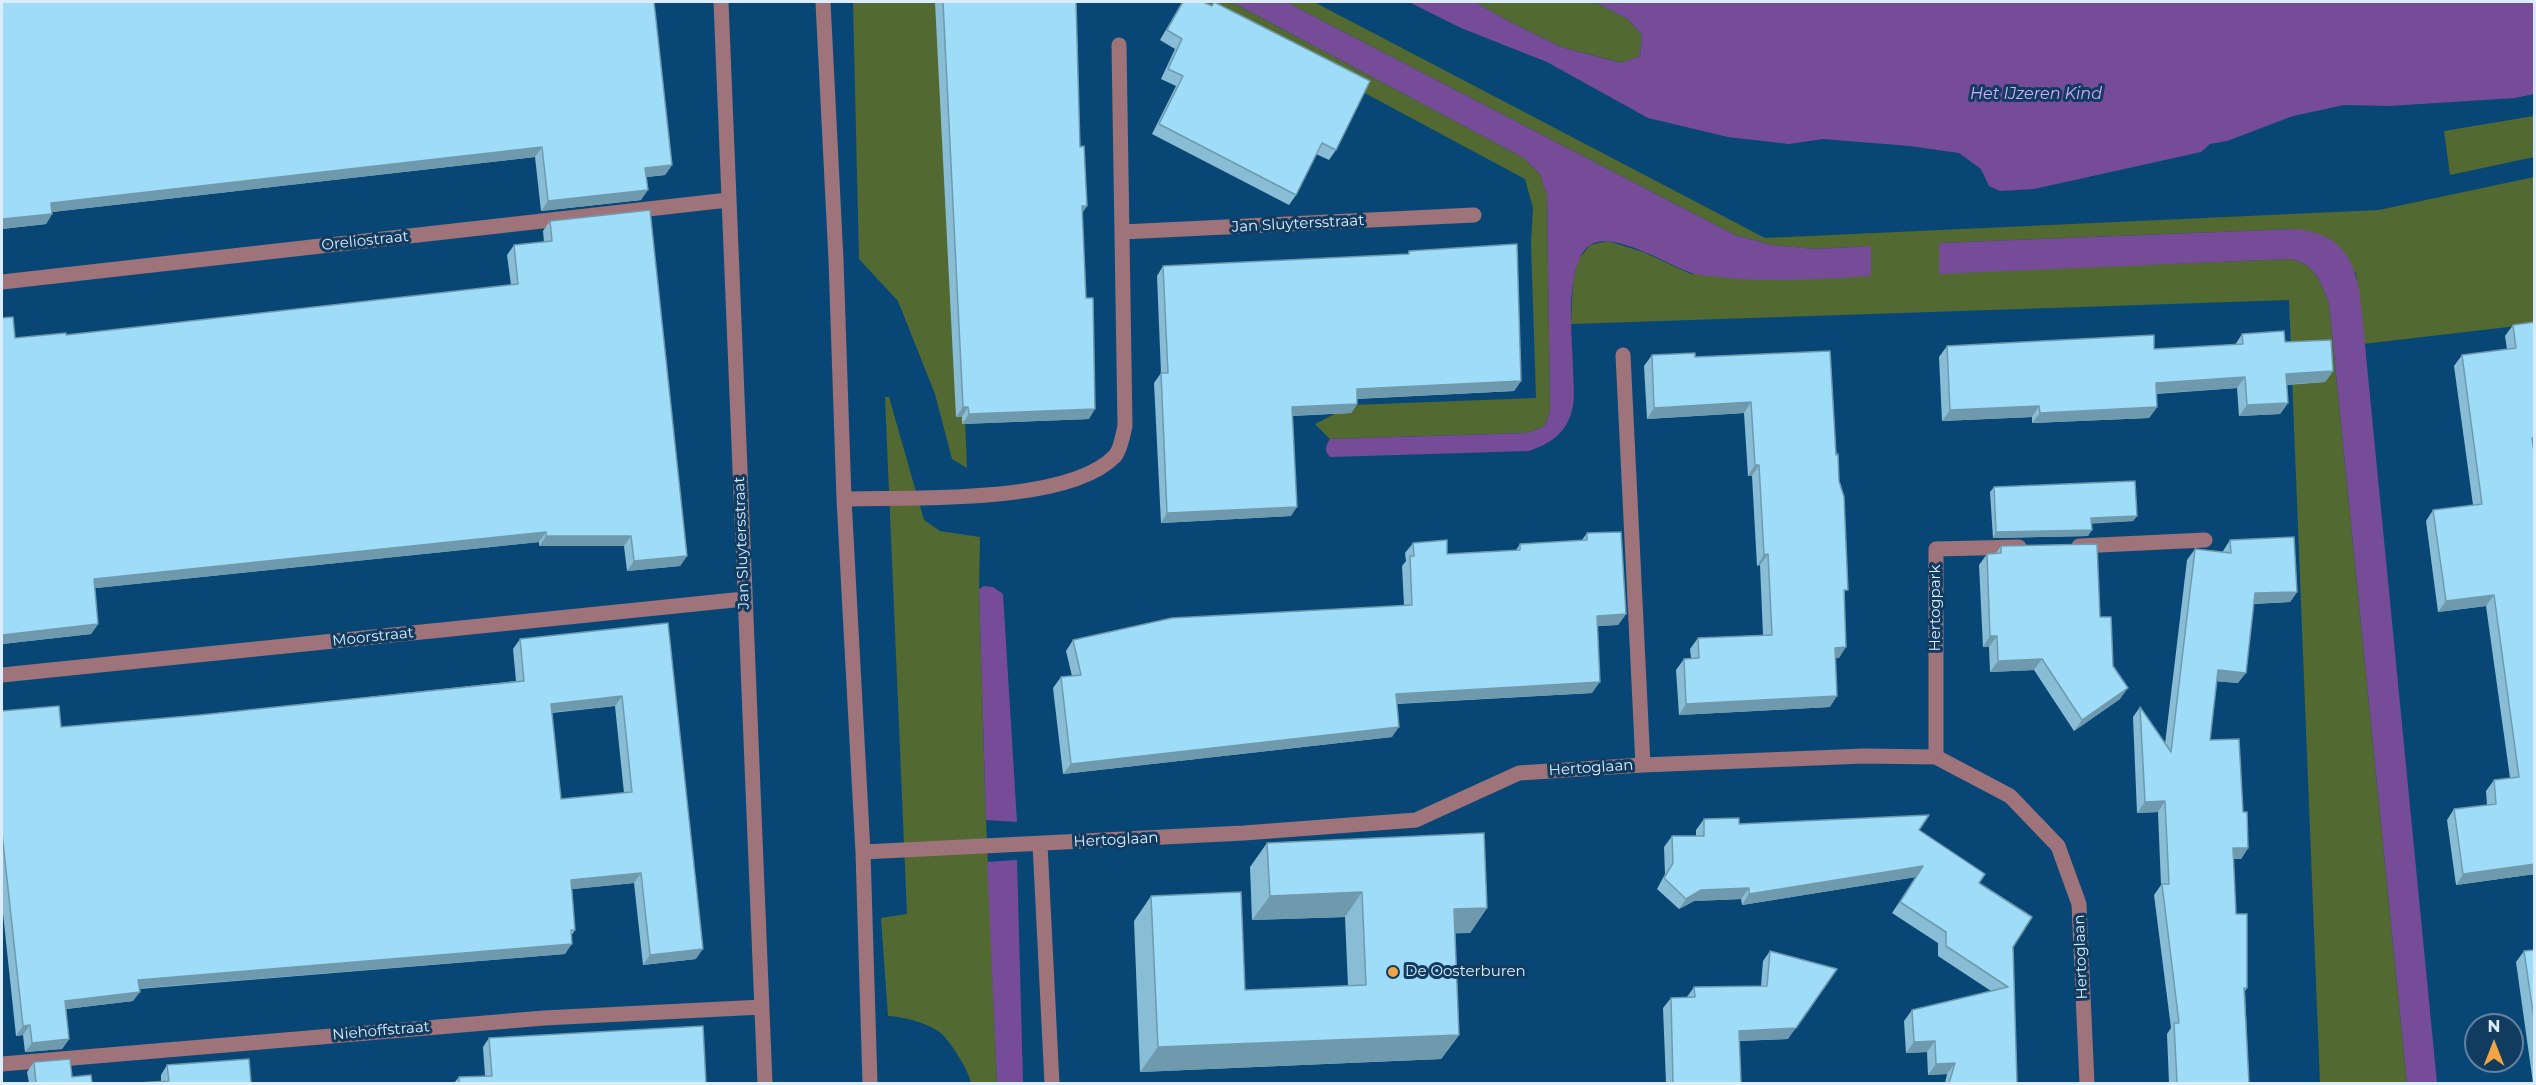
<!DOCTYPE html>
<html>
<head>
<meta charset="utf-8">
<style>
  body { margin:0 }
  #map { position:relative; width:2536px; height:1085px; overflow:hidden; background:#084775; font-family:Montserrat,sans-serif }
  canvas { display:block }
  .frame { position:absolute; inset:0; border:3px solid #dbecfd; pointer-events:none }
  .north { position:absolute; left:2464px; top:1013px; width:60px; height:60px; box-sizing:border-box; background:#113c60; border:2px solid #62829f; border-radius:50%; rotate:0deg; font-size:16px; font-weight:700; line-height:24px; text-align:center; color:#dbecfd }
  .north::after { content:''; display:block; margin:auto; width:21px; height:27px; background:#f3a443; clip-path:polygon(50% 0,100% 100%,50% 72%,0 100%) }
</style>
</head>
<body>
<div id="map">
<canvas width="2536" height="1085"></canvas>
<div class="frame"></div>
<div class="north">N</div>
</div>
<script>
const ctx = document.querySelector('canvas').getContext('2d');
ctx.lineJoin = 'round';
function paint(path, color) { ctx.fillStyle = color; ctx.fill(path, 'evenodd'); }
function stroke(path, color, width, dash) { ctx.strokeStyle = color; ctx.lineWidth = width; ctx.lineCap = dash ? 'butt' : 'round'; ctx.setLineDash(dash || []); ctx.stroke(path); }
function drawText(font, color, halo, rows, align = 'center') {
  ctx.font = font + ' Montserrat,sans-serif'; ctx.lineWidth = 6; ctx.setLineDash([]); ctx.textBaseline = 'middle'; ctx.strokeStyle = halo; ctx.fillStyle = color; for (const [text, x, y, turn = 0] of rows) {
    ctx.save(); ctx.translate(x, y); ctx.rotate((+turn || 0) * Math.PI / 180); ctx.textAlign = isNaN(turn) ? turn : align; if (halo) ctx.strokeText(text, 0, 0); ctx.fillText(text, 0, 0); ctx.restore();
  }
}
paint(new Path2D(`
  M853,2H948L967,468L952,459L935,394L898,301L859,259Z
  M1195,2H1232L1524,158L1540,174L1547,195L1550,410L1545,426L1527,433L1330,439L1315,424L1352,405L1536,398L1531,243L1533,208L1525,179Z
  M1286,2H1314L1765,238L2379,210L2534,177V324L2363,344L2356,273L2295,229L1939,243L1940,273L2289,259C2314,262 2321,282 2329,303L2407,1083H2320L2289,300L1571,324L1573,281L1578,260L1590,245L1608,241L1643,252L1691,274L1870,246L1815,249L1772,245L1735,235Z
  M1475,2H1595L1628,19L1642,35L1640,56L1622,63L1561,47L1508,21Z
  M2534,116V157L2450,175L2444,131Z
  M885,397H889L924,520L940,531L980,537L979,589L986,820L997,1083H971C969,1071 949,1038 938,1031C924,1022 904,1017 888,1016L881,918L907,914Z`), '#526931');
paint(new Path2D(`
  M1232,2H1286L1735,235L1772,245L1815,249L1871,246V276C1820,279 1771,283 1720,277C1710,276 1698,276 1689,272C1667,264 1612,230 1590,245C1581,251 1578,263 1575,272C1568,303 1572,337 1573,368C1573,383 1576,400 1571,414C1564,435 1549,444 1529,451L1330,457C1324,450 1325,447 1330,439L1527,433L1545,426L1550,410L1547,195L1540,174L1524,158Z
  M1409,2H1475L1508,21L1561,47L1621,63L1640,56L1642,35L1628,19L1595,2H2534V94L2515,98L2389,106L2344,105L2293,116L2227,141L2210,144L2201,152L2034,189L2000,191L1989,186L1981,169L1959,153L1910,146L1823,139L1789,144L1728,137L1648,118L1547,62L1461,28Z
  M2295,229C2338,234 2352,252 2360,294L2437,1083H2407L2329,303C2321,282 2314,262 2289,259L1939,274V243Z
  M984,586L993,587L1003,594L1017,822L986,820L979,589Z
  M1017,860L1023,1083H997L987,862Z`), '#764c98');
stroke(new Path2D(`
  M721,2L765,1084
  M823,2L836,260L844,499L863,852L870,1084
  M1122,232L1474,215
  M2,282L728,200
  M1623,355L1643,765
  M844,499C911,497 1068,505 1115,456C1121,449 1123,434 1125,426L1119,45
  M2079,546L2205,540
  M2,675L744,599
  M1936,757V549L2019,547
  M1040,844L1052,1084
  M863,852L1244,833L1416,820L1519,773L1643,765L1864,756L1936,757L2010,796L2058,846L2079,904L2087,1084
  M2,1064L544,1018L762,1007`), '#9f737a', 15);
paint(new Path2D(`
  M2,2L672,165L665,175L646,177L641,200L541,211L535,157L52,212V214L46,224L2,229Z
  M935,2H1076L1080,147L1087,206L1082,213L1089,419L962,424V417H956Z
  M1182,2H1203L1211,6L1214,2L1336,150L1329,160L1316,154L1296,195L1289,205L1152,134L1176,86L1161,79L1175,49L1160,40Z
  M550,221L687,556L680,566L627,571L624,546H539V542L95,588L98,624L91,634L2,644V318L15,338L66,335L511,285L507,255L514,245L544,242L543,231Z
  M1409,251L1521,381L1514,391L1357,399V404L1351,413L1292,416L1291,516L1161,523L1154,383L1161,373L1157,276L1163,266L1408,254Z
  M2513,325L2535,459V874L2456,885L2447,820L2454,809L2487,805L2486,791L2494,780L2510,778L2486,606L2438,612L2426,521L2433,510L2473,505L2454,366L2462,355L2507,349L2505,336Z
  M2242,334L2285,342L2333,371L2325,382L2287,385L2288,403L2280,414L2239,416L2237,388L2156,394L2157,407L2149,418L2032,423V417L1942,421L1939,357L1947,346L2154,349L2235,345Z
  M1830,351L1845,595L1839,658H1835L1830,707L1679,715L1676,670L1684,659L1691,658L1690,649L1698,638L1763,635L1760,565L1757,566L1752,476H1748L1744,413L1647,419L1644,366L1652,355L1695,357Z
  M1994,487L2137,516L2133,521L2092,523L2088,536L1993,538L1990,492Z
  M1587,533L1626,614L1618,625L1598,626L1592,693L1397,704L1392,737L1063,774L1053,688L1061,677L1072,676L1066,651L1073,640L1404,605L1402,566L1406,561L1405,553L1413,543L1447,554L1516,550L1520,544L1582,540Z
  M2230,540L2297,592L2290,602L2254,604L2238,683L2217,681L2210,740L2243,812L2248,848L2241,859H2233L2236,914L2247,988L2245,991L2249,1083H2169L2167,1034L2171,1028L2154,895L2161,885L2158,812L2137,813L2133,717L2140,707L2165,744L2187,560L2195,549L2223,552V551Z
  M2001,546L2100,617L2120,699L2074,731L2034,670L1990,672L1989,647H1983L1979,565L1987,554L1996,553Z
  M668,623L696,959L643,965L634,883L572,889L575,930L571,936L565,954L139,989L133,1001L66,1009L69,1039L62,1049L25,1052L23,1035L16,1036L2,904V711L61,727L200,715L516,681L513,649L520,639ZM615,706L624,793L561,799L552,713Z
  M1704,819L1739,824L1919,830L1979,883L2013,947L2017,1083H1945L1947,1074L1928,1075L1927,1052L1906,1053L1904,1021L1912,1010L1991,991L1938,956V943L1892,913L1916,877L1742,905L1741,899L1694,901L1679,909L1657,889L1665,874L1664,847L1672,836H1696V830Z
  M1267,843L1487,908L1470,933H1455L1459,1035L1441,1059L1140,1072L1134,921L1151,896L1245,990L1348,986L1345,917L1252,920L1250,867Z
  M2535,950V1083H2533L2516,962L2524,951Z
  M1770,951L1788,1039L1739,1041L1741,1083H1666L1663,1008L1671,998L1687,997L1694,987L1761,986L1763,961Z
  M489,1038L706,1083H454L459,1077L485,1076L483,1047Z
  M34,1062L72,1077L92,1083H29L27,1072Z
  M167,1065L251,1083L161,1082V1075Z`), '#88bdd5');
paint(new Path2D(`
  M542,147L535,157L44,213L51,203Z
  M672,165L665,175L638,178L645,168Z
  M648,190L641,200L541,211L548,201Z
  M1082,206H1087L1080,216Z
  M52,214L46,224L2,229V219Z
  M2333,371L2325,382L2279,385L2286,374Z
  M2245,377L2237,388L2148,394L2156,383Z
  M1521,381L1514,391L1350,399L1357,389Z
  M1751,402L1744,413L1647,419L1654,408Z
  M2288,403L2280,414L2239,416L2247,405Z
  M1357,404L1351,413L1285,416L1292,407Z
  M2039,406L2032,417L1942,421L1950,410Z
  M963,407H968L962,417H956Z
  M2157,407L2149,418L2032,423L2040,413Z
  M1095,409L1089,419L962,424L969,414Z
  M2532,438H2535V447L2524,449Z
  M1755,465H1759L1752,476H1748Z
  M1297,507L1291,516L1161,523L1167,513Z
  M2137,516L2133,521L2088,524L2091,518Z
  M2092,530L2088,536L1993,538L1996,532Z
  M546,532L539,542L87,589L94,579Z
  M546,536H631L624,546H539Z
  M1768,554L1760,565L1757,566L1764,555Z
  M687,556L680,566L627,571L634,561Z
  M2297,592L2290,602L2248,604L2255,593Z
  M2494,595L2486,606L2438,612L2446,601Z
  M1626,614L1618,625L1590,626L1597,616Z
  M98,624L91,634L2,644V635Z
  M1990,636H1997L1989,647H1983Z
  M1846,647L1839,658L1827,659L1835,648Z
  M2042,659L2034,670L1990,672L1998,661Z
  M2218,670L2246,673L2238,683L2211,681Z
  M1600,682L1592,693L1388,704L1396,694Z
  M2128,688L2120,699L2074,731L2082,720Z
  M622,696L615,706L544,713L551,704Z
  M1837,696L1830,707L1679,715L1686,704Z
  M1399,727L1392,737L1063,774L1071,764Z
  M2165,801L2158,812L2137,813L2145,802Z
  M2233,848H2248L2241,859H2225Z
  M2535,864V874L2456,885L2463,874Z
  M1923,866L1916,877L1742,905L1749,894Z
  M641,873L634,883L564,890L571,880Z
  M1749,888L1741,899L1694,901L1679,909L1686,899L1701,890Z
  M1362,892L1345,917L1252,920L1270,896Z
  M1487,908L1470,933L1437,934L1454,909Z
  M572,944L565,954L131,989L138,980Z
  M703,949L696,959L643,965L650,955Z
  M140,992L133,1001L58,1010L65,1001Z
  M30,1025L23,1035L16,1036L23,1026Z
  M1796,1028L1788,1039L1732,1041L1739,1031Z
  M1459,1035L1441,1059L1140,1072L1158,1047Z
  M69,1039L62,1049L25,1052L32,1043Z
  M1935,1041L1927,1052L1906,1053L1914,1042Z
  M1955,1063L1947,1074L1928,1075L1936,1064Z`), '#6f9aae');
const building = new Path2D(`
  M2,2H654L672,165L645,168L648,190L548,201L542,147L51,203L52,214L2,219Z
  M943,2H1076L1080,147L1084,146L1087,206H1082L1086,298H1093L1095,409L969,414L968,407H963Z
  M1183,2H1203L1212,6L1214,2L1370,81L1336,150L1322,143L1296,195L1159,124L1183,76L1168,69L1182,39L1167,30Z
  M650,210L687,556L634,561L631,536H546V532L94,579L98,624L2,635V318L13,317L15,338L66,333V335L518,284L514,245L552,241L550,221Z
  M1517,244L1521,381L1357,389V404L1292,407L1297,507L1167,513L1161,373H1168L1163,266L1409,254V251Z
  M2535,322V438H2532L2535,459V864L2463,874L2454,809L2496,804L2494,780L2519,777L2494,595L2446,601L2433,510L2482,504L2462,355L2516,348L2513,325Z
  M2284,331L2285,342L2331,340L2333,371L2286,374L2288,403L2247,405L2245,377L2156,383L2157,407L2040,413L2039,406L1950,410L1947,346L2154,335V349L2243,344L2242,334Z
  M1830,351L1836,455L1838,454L1839,481L1844,497L1848,590H1844L1846,647L1835,648L1837,696L1686,704L1684,659L1699,658L1698,638L1772,635L1768,554L1764,555L1759,465H1755L1751,402L1654,408L1652,355L1695,353V357Z
  M2135,481L2137,516L2091,518L2092,530L1996,532L1994,487Z
  M1621,532L1626,614L1597,616L1600,682L1396,694L1399,727L1071,764L1061,677L1081,675L1073,640L1172,618L1412,605L1410,556H1414L1413,543L1447,540V554L1520,550V544L1587,540V533Z
  M2294,537L2297,592L2255,593L2246,673L2218,670L2210,740L2239,739L2243,812H2247L2248,848H2233L2236,914H2247V988H2244L2249,1083H2177L2174,1023H2179L2162,884H2169L2165,801L2145,802L2140,707L2171,752L2195,549L2231,553L2230,540Z
  M2097,544L2100,617H2111L2113,666L2128,688L2082,720L2042,659L1998,661L1997,636H1990L1987,554L2001,553V546Z
  M668,623L703,949L650,955L641,873L571,880L575,930H571L572,944L138,980L140,992L65,1001L69,1039L32,1043L30,1025L23,1026L2,833V711L59,706L61,727L200,715L524,681L520,639ZM622,696L632,792L561,799L551,704Z
  M1929,815L1919,830L1985,874L1979,883L2032,917L2013,947L2017,1083H1949L1955,1063L1936,1064L1935,1041L1914,1042L1912,1010L2008,987L1946,946V932L1900,902L1923,866L1749,894V888L1701,890L1686,899L1664,878L1673,863L1672,836H1704V819L1739,818V824Z
  M1484,833L1487,908L1454,909L1459,1035L1158,1047L1151,896L1241,892L1245,990L1366,985L1362,892L1270,896L1267,843Z
  M2535,950V1026L2524,951Z
  M1770,951L1837,969L1796,1028L1739,1031L1741,1083H1673L1671,998L1695,997L1694,987L1767,986Z
  M703,1026L706,1083H459V1077L492,1076L489,1038Z
  M70,1059L72,1077L91,1075L92,1083H36L34,1062Z
  M249,1059L251,1083H139L169,1081L167,1065Z`);
paint(building, '#9edcf8');
stroke(building, '#6f9aae', 1.5);
for (const [x, y, r, color] of [
  [1393,972,6,"#f3a443"]
]) { const dot = new Path2D(); dot.arc(x, y, r, 0, 2 * Math.PI); ctx.fillStyle = color; ctx.fill(dot); stroke(dot, '#113c60', 2); }
drawText('15px', '#dbecfd', '#113c60', [
  ["Jan Sluytersstraat",1298,224,-3],
  ["Oreliostraat",365,241,-6],
  ["Jan Sluytersstraat",742,543,-92],
  ["Hertogpark",1936,608,-90],
  ["Moorstraat",373,637,-6],
  ["Hertoglaan",1591,768,-4],
  ["Hertoglaan",1116,840,-3],
  ["Hertoglaan",2081,957,-92],
  ["Niehoffstraat",381,1031,-5]
]);
drawText('15px', '#dbecfd', '#113c60', [
  ["De Oosterburen",1405,972]
], 'left');
drawText('italic 16px', '#d6aafd', '#113c60', [
  ["Het IJzeren Kind",2036,94]
]);
</script>
</body>
</html>
